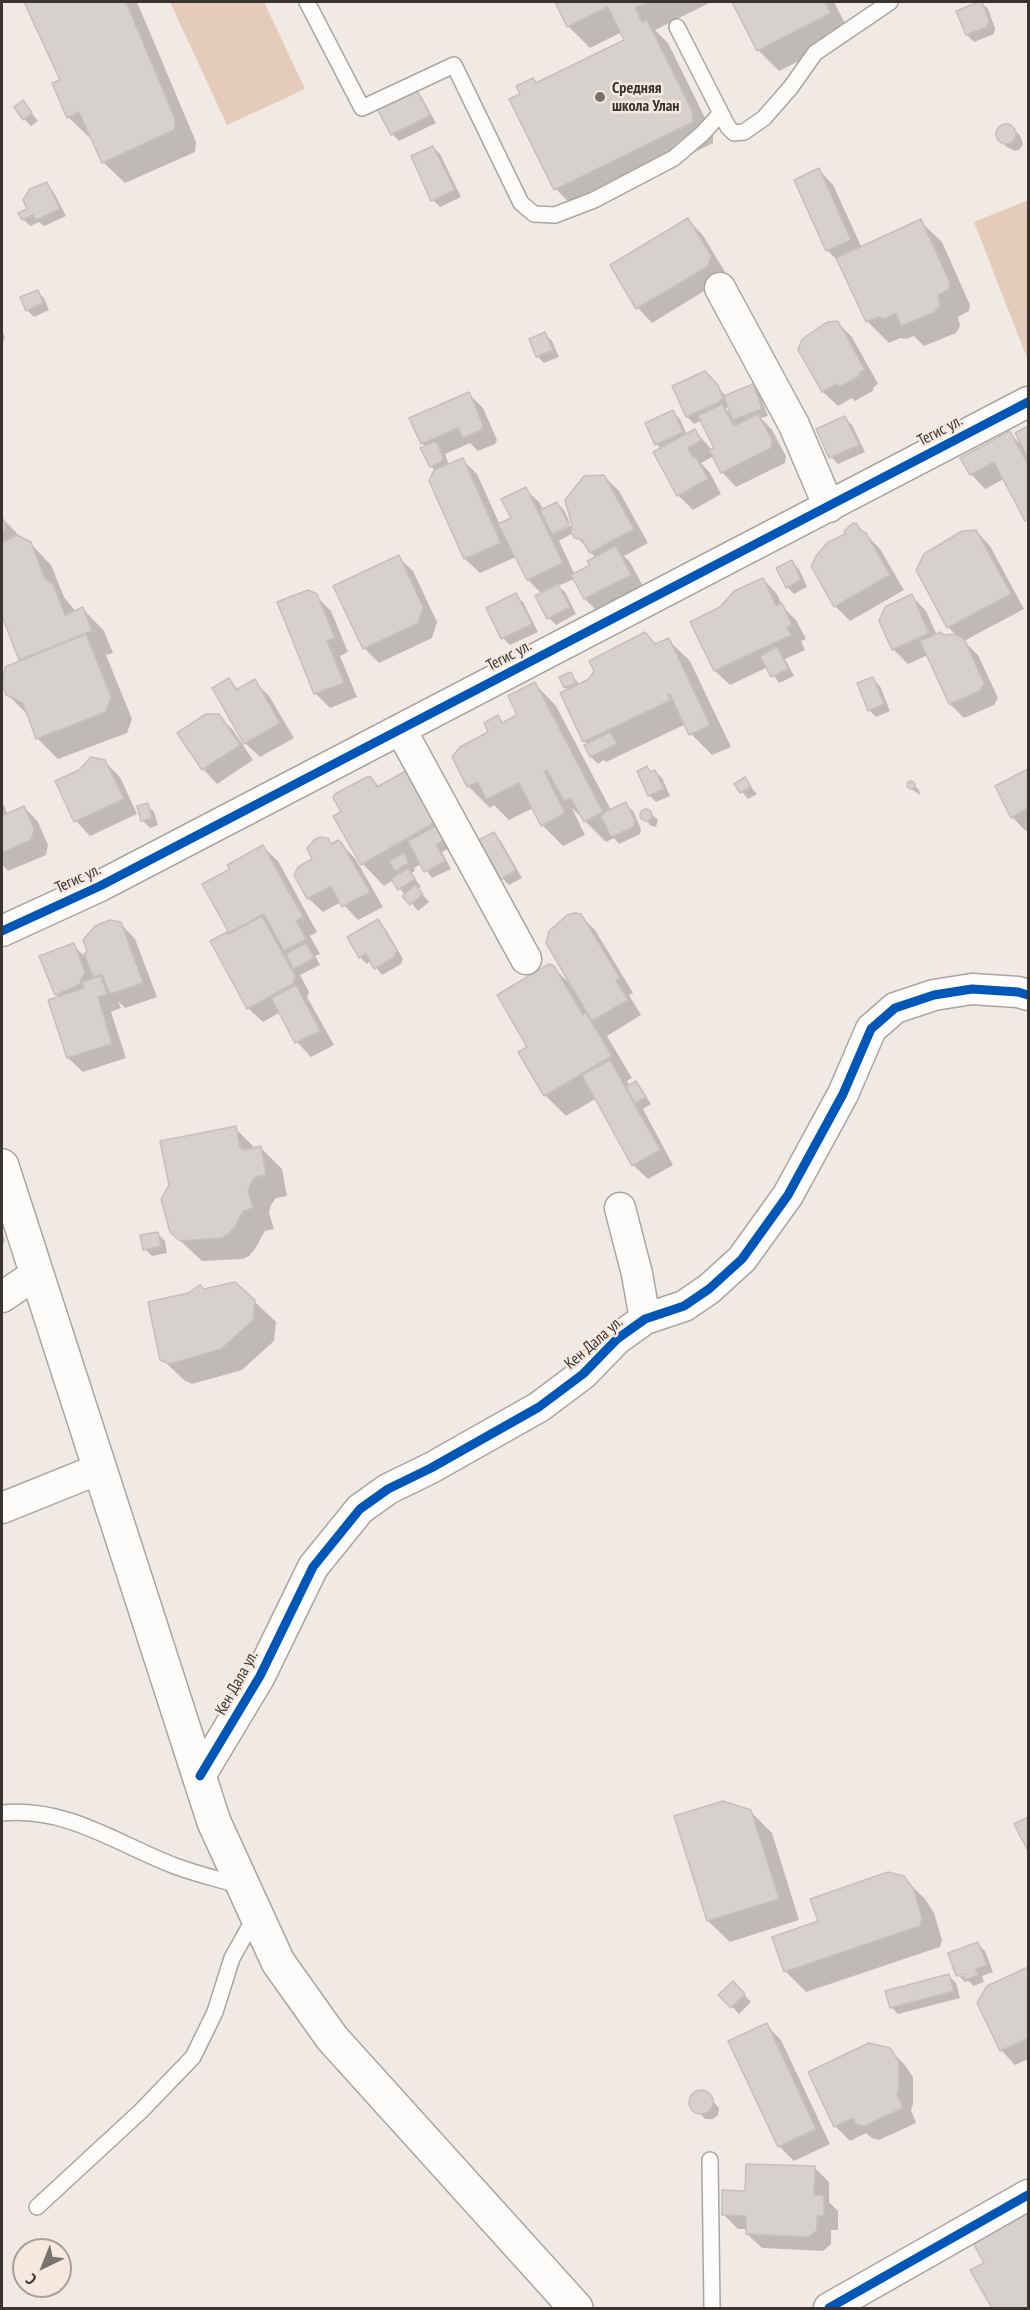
<!DOCTYPE html>
<html>
<head>
<meta charset="utf-8">
<style>
  body { margin:0 }
  #map { position:relative; width:1030px; height:2310px; overflow:hidden; background:#f1e9e4; font-family:"PT Sans Narrow",sans-serif }
  canvas { display:block }
  .frame { position:absolute; inset:0; border:3px solid #393430; pointer-events:none }
  .north { position:absolute; left:12px; top:2238px; width:60px; height:60px; box-sizing:border-box; background:#f6e8df; border:2px solid #aaa099; border-radius:50%; rotate:223deg; font-size:16px; font-weight:700; line-height:24px; text-align:center; color:#393430 }
  .north::after { content:''; display:block; margin:auto; width:21px; height:27px; background:#79736f; clip-path:polygon(50% 0,100% 100%,50% 72%,0 100%) }
</style>
</head>
<body>
<div id="map">
<canvas width="1030" height="2310"></canvas>
<div class="frame"></div>
<div class="north">С</div>
</div>
<script>
const ctx = document.querySelector('canvas').getContext('2d');
ctx.lineJoin = 'round';
function paint(path, color) { ctx.fillStyle = color; ctx.fill(path, 'evenodd'); }
function stroke(path, color, width, dash) { ctx.strokeStyle = color; ctx.lineWidth = width; ctx.lineCap = dash ? 'butt' : 'round'; ctx.setLineDash(dash || []); ctx.stroke(path); }
function drawText(font, color, halo, rows, align = 'center') {
  ctx.font = font + ' "PT Sans Narrow",sans-serif'; ctx.lineWidth = 5; ctx.setLineDash([]); ctx.textBaseline = 'middle'; ctx.strokeStyle = halo; ctx.fillStyle = color; for (const [text, x, y, turn = 0] of rows) {
    ctx.save(); ctx.translate(x, y); ctx.rotate((+turn || 0) * Math.PI / 180); ctx.textAlign = isNaN(turn) ? turn : align; if (halo) ctx.strokeText(text, 0, 0); ctx.fillText(text, 0, 0); ctx.restore();
  }
}
paint(new Path2D(`
  M170,2H264L305,89L227,125Z
  M1028,200V357L1027,358L974,222Z`), '#e5cbb9');
paint(new Path2D(`
  M26,2H137L196,142L195,152L125,183L103,162L92,137L90,138L68,117L62,81Z
  M556,2H711L655,30L668,43L713,134V143L577,211L556,189L511,100L522,95L533,79L537,84L626,40L622,32L590,48L568,26Z
  M734,2H834L851,35L779,71L758,50Z
  M981,2L988,9L995,28L994,34L974,42L967,35L958,11Z
  M414,89L421,96L436,123L399,141L392,134Z
  M23,102L38,121L31,126L24,119Z
  M1007,125L1020,135L1023,144L1020,149L1015,151L1007,147L999,140L998,134L999,129Z
  M433,147L440,154L461,197L440,207L433,200Z
  M819,170L833,185L862,248L920,221L942,242L970,305L969,311L958,317L960,326L956,333L924,346L914,336L906,339L900,338L889,343L868,322L840,263L827,250Z
  M46,184L53,191L66,216L44,226L39,222L30,226L23,219Z
  M688,220L702,234L725,272L722,280L652,323L638,308Z
  M37,291L44,298L49,310L34,317L27,310Z
  M837,322L852,337L878,384L873,388L874,390L855,401L852,398L838,406L823,392L800,350Z
  M2,329L5,338L2,345Z
  M545,334L552,341L559,357L544,363L537,356Z
  M705,373L726,396L752,386L759,393L768,416L761,418L772,430L786,456L785,463L736,487L722,472L714,456L701,463L710,473L721,494L693,510L678,495L662,449L656,444L673,412L680,419L687,435L695,431L712,450L716,449L702,420L694,424L687,417L674,387ZM729,406L733,417L726,409Z
  M469,394L483,408L497,440L495,444L478,451L470,443L445,454L449,465L463,460L477,474L500,525L513,518L525,489L540,503L543,510L557,503L564,510L570,523L554,531V534L572,525L573,528L604,476L619,491L648,543L624,556L630,562L645,590L599,613L585,599L574,579L558,586L565,592L576,614L556,625L549,618L537,596L542,594L528,580L516,557L480,573L465,559L431,481L435,471L431,466L426,447L422,443ZM573,533L596,558L592,566L575,575L559,541Z
  M845,418L852,425L865,452L838,464L831,457Z
  M1028,428V522L1004,479L985,489L971,474L1010,433L1022,446L1017,434Z
  M2,518L16,532L18,537L30,543L51,565L64,597L76,612L83,609L104,631L113,653L106,655L132,719L127,733L58,759L37,738L29,716L7,694L2,681L6,668L21,662L2,612Z
  M857,525L880,549L904,590L850,621L835,606L813,566Z
  M976,531L990,546L1024,609L964,641L978,655L998,698L994,705L964,718L950,704L928,655L908,664L893,649L912,596L926,611L937,635L943,637L956,635L948,627Z
  M398,557L413,571L437,622L432,638L379,663L364,648L335,587Z
  M792,562L799,569L807,587L794,594L787,587Z
  M763,579L777,594L783,607L796,620L806,639L801,641L805,650L785,659L794,676L779,683L768,667L730,685L715,671L692,622L721,608Z
  M516,595L523,602L538,632L510,645L503,638L488,608Z
  M316,596L331,611L348,652L340,656L357,697L330,708L316,694L279,603Z
  M668,640L690,661L731,747L712,755L691,734L686,724L606,762L604,760L598,764L591,757L586,746L588,744L584,741L569,690L565,687L571,674L580,685Z
  M873,679L880,686L890,711L876,717L869,710Z
  M228,680L239,690L254,681L269,696L294,738L260,757L245,743Z
  M535,684L556,706L611,810L626,804L633,811L641,829L640,834L619,844L614,838L606,842L572,808L585,835L563,846L542,825L533,808L509,820L494,805L490,808L469,787L454,757L490,733L498,717L505,724L519,716Z
  M218,715L233,730L253,760L217,784L203,769Z
  M105,762L120,777L137,814L90,836L76,821L57,782Z
  M647,768L652,773L655,771L662,778L670,796L656,802L649,795Z
  M409,771L453,846L442,852L451,869L432,878L422,863L414,868L415,871L411,873L421,887L417,889L429,902L418,911L393,880L384,886L363,864L335,817L343,812L371,778L380,787Z
  M1028,771V830L1026,831L1012,817L997,787Z
  M744,779L757,794L748,799L736,784Z
  M912,783L919,790L920,795L910,788L909,784Z
  M2,801L8,815L24,807L38,822L48,845L46,855L8,871L2,864Z
  M147,805L154,812L158,825L150,828L143,821Z
  M648,811L658,820L656,827L651,826L641,814Z
  M494,834L501,841L522,878L509,885L502,878Z
  M340,843L355,858L383,907L358,920L341,902L323,912L308,898L332,845Z
  M263,847L278,861L317,932L310,936L320,954L315,956L320,965L300,975L309,992L307,997L334,1045L311,1057L297,1042L281,1012L263,1022L248,1008L212,942L230,932L232,870Z
  M580,915L595,930L633,993L629,995L641,1015L607,1036L632,1078L627,1081L630,1086L636,1082L651,1104L643,1109L673,1165L648,1179L633,1165L597,1098L566,1116L545,1095L529,1048L554,968L571,985Z
  M378,921L385,928L403,959L401,964L382,975L371,961L367,964L360,957Z
  M121,924L135,939L157,997L125,1008L118,1001L121,1008L111,1012L126,1058L83,1072L68,1058L50,1001L60,998L56,994L73,945L84,956Z
  M235,1128L256,1149L261,1148L282,1169L287,1196L276,1198L271,1205L269,1213L274,1229L265,1231L255,1249L249,1256L243,1259L202,1261L171,1232Z
  M2,1232L5,1240L2,1247Z
  M158,1234L165,1241L167,1253L152,1256L145,1249Z
  M204,1290L254,1301L276,1322L274,1341L242,1370L192,1384L184,1380L162,1359Z
  M750,1811L772,1833L799,1920L730,1942L708,1921L676,1817Z
  M903,1877L925,1899L934,1913L942,1940L940,1947L806,1992L785,1971L820,1922Z
  M978,1944L985,1951L993,1972L982,1976L984,1982L973,1986L969,1981L965,1982L958,1975ZM971,1973L959,1977V1974Z
  M1028,1969V2059L1015,2065L1001,2050Z
  M949,1976L956,1983L960,1998L898,2014L891,2007Z
  M733,1983L751,2002L739,2014L721,1995Z
  M766,2025L781,2040L830,2144L794,2161L779,2146Z
  M889,2049L904,2064L913,2077V2104L911,2110L916,2123L879,2140L872,2138L866,2133L850,2141L835,2126Z
  M705,2092L719,2108L718,2115L713,2119H705L691,2104L692,2098L696,2093Z
  M815,2168L829,2182V2202L838,2211V2230H831V2244L823,2251L762,2248L747,2234V2229H738L723,2214L747,2192Z
  M1028,2205V2308H994L972,2271L986,2263Z`), '#0003');
const building = new Path2D(`
  M24,2H126L175,119L174,130L102,163L79,112L67,118L52,83L60,80Z
  M555,2H648L635,8L642,22L647,20L692,111L693,122L554,190L509,99L520,94L516,86L533,78L536,83L624,40L608,7L567,27Z
  M732,2H825L831,13L757,51Z
  M979,2H982L989,20L987,27L966,35L956,11Z
  M415,87L430,115L391,135L376,107Z
  M23,100L32,113L23,120L14,107Z
  M996 134a10 10 0 1 1 20 0a10 10 0 1 1-20 0Z
  M433,146L455,190L431,201L411,156Z
  M819,168L851,240L826,251L794,180Z
  M47,182L60,209L36,220L33,215L22,220L18,213L27,209L23,200L30,189Z
  M688,218L711,256L708,266L636,309L610,265Z
  M921,219L950,283L948,290L938,295L940,304L935,312L901,326L896,313L884,319L878,317L866,322L836,258Z
  M38,290L43,303L26,311L20,297Z
  M838,321L865,370L859,373L861,375L839,387L837,384L822,392L798,350L802,339L827,322Z
  M545,332L553,350L536,357L529,339Z
  M705,371L718,385L723,398L719,402L686,417L672,386Z
  M753,384L762,409L733,420L725,400L726,395Z
  M469,392L483,425L481,430L463,438L458,428L421,444L409,418Z
  M722,404L734,426L758,414L772,440L771,448L721,473L709,450L714,448L698,416Z
  M673,410L683,432L655,445L645,423Z
  M845,416L859,445L829,458L816,429Z
  M1028,426V458L1015,433Z
  M695,429L701,440L688,448L693,458L696,457L708,479L677,496L653,452Z
  M1010,431L1028,465V519L1025,521L994,462L970,475L960,458Z
  M434,442L438,444L443,458L441,462L430,467L420,448Z
  M463,458L501,543L464,559L429,481L434,470Z
  M604,475L634,529L590,553L582,540L574,538L571,532L572,525L565,500L584,476Z
  M526,487L563,563L527,580L498,524L511,518L501,499Z
  M557,502L569,525L552,534L540,510Z
  M2,516L6,528L2,534Z
  M853,523L857,524L860,530L866,533L890,575L834,607L811,566L816,556L827,543L845,534L844,531Z
  M976,530L1011,594L947,628L916,570L924,554L962,531Z
  M17,535L31,542L45,579L53,584L65,615L83,607L92,631L19,660L2,616V542Z
  M616,546L631,575L584,599L571,575L590,565L587,561Z
  M399,555L423,607L418,623L363,649L333,586Z
  M792,560L801,580L786,588L776,568Z
  M763,578L776,606L782,603L792,625L787,627L791,635L714,671L690,622L720,607L734,591Z
  M558,584L570,607L547,619L535,596Z
  M308,590L317,594L335,638L327,641L344,683L314,694L277,602Z
  M516,593L532,624L501,639L486,608Z
  M912,594L929,633L892,650L879,621L885,607Z
  M645,632L655,644L669,638L710,725L689,735L670,694L668,695L671,700L583,742L560,693L589,679L594,671L589,661Z
  M941,632L943,635L955,634L964,639L984,683L980,691L949,704L920,641Z
  M86,634L111,697L106,712L36,739L23,703L6,695L2,684L5,667Z
  M777,647L788,669L771,677L760,656Z
  M571,672L576,683L564,688L559,677Z
  M873,677L884,704L868,711L857,683Z
  M229,678L236,690L255,679L280,723L244,744L212,688Z
  M535,682L603,812L584,822L571,798L564,801L547,770L544,771L565,813L541,826L519,783L486,799L478,782L467,787L452,757L460,747L488,732L484,723L498,715L502,723L517,715L508,696Z
  M206,714H219L240,745L202,770L177,733Z
  M610,732L617,744L590,757L584,745Z
  M91,757L105,760L124,799L74,822L55,781L79,770Z
  M647,766L650,772L655,770L664,789L648,796L637,771Z
  M409,769L439,820L361,865L333,816L341,812L333,798L335,794L367,777H371L377,787Z
  M1028,769V808L1011,818L995,786Z
  M745,777L751,787L740,793L734,784Z
  M907 785a4 4 0 1 1 8 0a4 4 0 1 1-8 0Z
  M626,802L635,821L633,827L611,837L601,816L607,811Z
  M148,803L152,818L141,821L137,806Z
  M24,806L34,829L31,840L2,853V816Z
  M640 815a6 6 0 1 1 12 0a6 6 0 1 1-12 0Z
  M440,824L447,839L436,844L445,861L424,872L408,841Z
  M494,832L516,870L501,879L479,840Z
  M320,837L328,838L331,844L338,840L341,842L370,892L342,907L331,886L307,899L294,875L298,867L312,859L307,848L314,840Z
  M263,845L303,917L296,921L306,939L284,951L264,914L229,933L202,884L230,869L227,865Z
  M404,853L409,863L395,871L389,861Z
  M408,868L415,879L398,890L391,879Z
  M415,885L423,894L410,905L402,896Z
  M575,913L581,914L620,978L616,980L628,1000L592,1021L546,943L549,931L567,915Z
  M262,916L295,976L293,984L247,1009L210,941L227,932L229,934Z
  M378,919L397,950L394,957L374,969L366,954L359,958L347,937Z
  M110,920L121,922L143,983L110,994L102,974L93,977L84,954L87,951L83,940L95,926Z
  M74,943L85,972L79,985L55,995L39,956Z
  M306,943L314,958L293,969L286,954Z
  M549,964L554,966L583,1015L586,1013L612,1056L544,1096L518,1052L527,1047L497,995Z
  M101,976L107,994L98,997L112,1044L67,1058L48,1000L84,988L82,982Z
  M296,985L320,1031L295,1043L271,998Z
  M610,1060L660,1150L632,1166L582,1075Z
  M636,1081L646,1097L635,1103L626,1087Z
  M236,1126L240,1147L244,1150L261,1146L266,1175L255,1177L251,1183L248,1191L253,1208L243,1211L234,1228L227,1235L221,1238L180,1241L170,1232L161,1199L169,1185L160,1141Z
  M158,1232L161,1246L143,1250L140,1235Z
  M235,1282L255,1300L253,1320L221,1349L169,1364L160,1360L148,1302L188,1293L200,1285L204,1289Z
  M723,1801L751,1810L779,1899L707,1921L674,1816Z
  M1028,1817V1851L1014,1824Z
  M888,1872L904,1876L914,1890L922,1918L920,1926L784,1972L772,1937L818,1921L810,1899Z
  M978,1942L987,1965L976,1969L978,1975L965,1980L963,1974L956,1976L948,1953Z
  M1028,1967V2038L1000,2051L977,2003L987,1986Z
  M949,1974L954,1991L890,2008L885,1991Z
  M733,1981L745,1994L731,2008L718,1995Z
  M767,2023L816,2129L778,2147L728,2041Z
  M869,2043L890,2048L899,2062V2088L897,2094L903,2108L864,2126L856,2124L853,2118L834,2127L808,2072Z
  M689 2102a12 12 0 1 1 24 0a12 12 0 1 1-24 0Z
  M746,2164L815,2166L814,2195H824V2216H817V2230L809,2237L746,2234V2216L722,2215V2190L745,2191Z
  M1028,2203V2308H992L970,2270L984,2263L969,2236Z`);
paint(building, '#d7d1cd');
stroke(building, '#c6c0bc', 1.5);
const service = new Path2D(`
  M307,2L362,108L454,65L521,203L534,214L555,215L594,200L674,158L703,133L720,114
  M677,27L728,127L734,133L744,132L764,118L791,87L815,53L890,2
  M2,1813C68,1807 115,1843 175,1866C196,1874 219,1879 241,1886
  M710,2160L712,2308
  M37,2207L141,2111L193,2057L215,2012L232,1958L255,1917`);
const minor = new Path2D(`
  M720,288L794,425L829,507
  M401,730L526,959
  M2,931L100,886L1028,402
  M620,1208L637,1274L645,1319
  M2,1297L36,1274
  M2,1508L99,1469
  M200,1776L260,1676L313,1567L360,1509L388,1489L431,1468L539,1407L583,1374L617,1339L645,1319L684,1306L709,1289L742,1259L788,1195L843,1094L871,1029L895,1008L934,995L972,989L1018,992L1028,995
  M829,2308L1028,2195`);
const secondary = new Path2D(`
  M2,1166L214,1822L278,1962L332,2038L576,2308`);
stroke(service, '#aaa5a1', 18);
stroke(minor, '#aaa5a1', 33);
stroke(secondary, '#aaa5a1', 36);
stroke(service, '#fdfcfb', 15);
stroke(minor, '#fdfcfb', 30);
stroke(secondary, '#fdfcfb', 33);
stroke(new Path2D(`
  M2,931L100,886L1028,402
  M200,1776L260,1676L313,1567L360,1509L388,1489L431,1468L539,1407L583,1374L617,1339L645,1319L684,1306L709,1289L742,1259L788,1195L843,1094L871,1029L895,1008L934,995L972,989L1018,992L1028,995
  M829,2308L1028,2195`), '#0057b8', 9);
for (const [x, y, r, color] of [
  [600,97,6,"#79736f"]
]) { const dot = new Path2D(); dot.arc(x, y, r, 0, 2 * Math.PI); ctx.fillStyle = color; ctx.fill(dot); stroke(dot, '#f6e8df', 2); }
drawText('bold 16px', '#393430', '#f6e8df', [
  ["Средняя",612,88],
  ["школа Улан",612,106]
], 'left');
drawText('16px', '#393430', '#f6e8df', [
  ["Тегис ул.",940,431,-28],
  ["Тегис ул.",509,656,-28],
  ["Тегис ул.",78,879,-25],
  ["Кен Дала ул.",594,1343,-41],
  ["Кен Дала ул.",237,1683,-61]
]);
</script>
</body>
</html>
